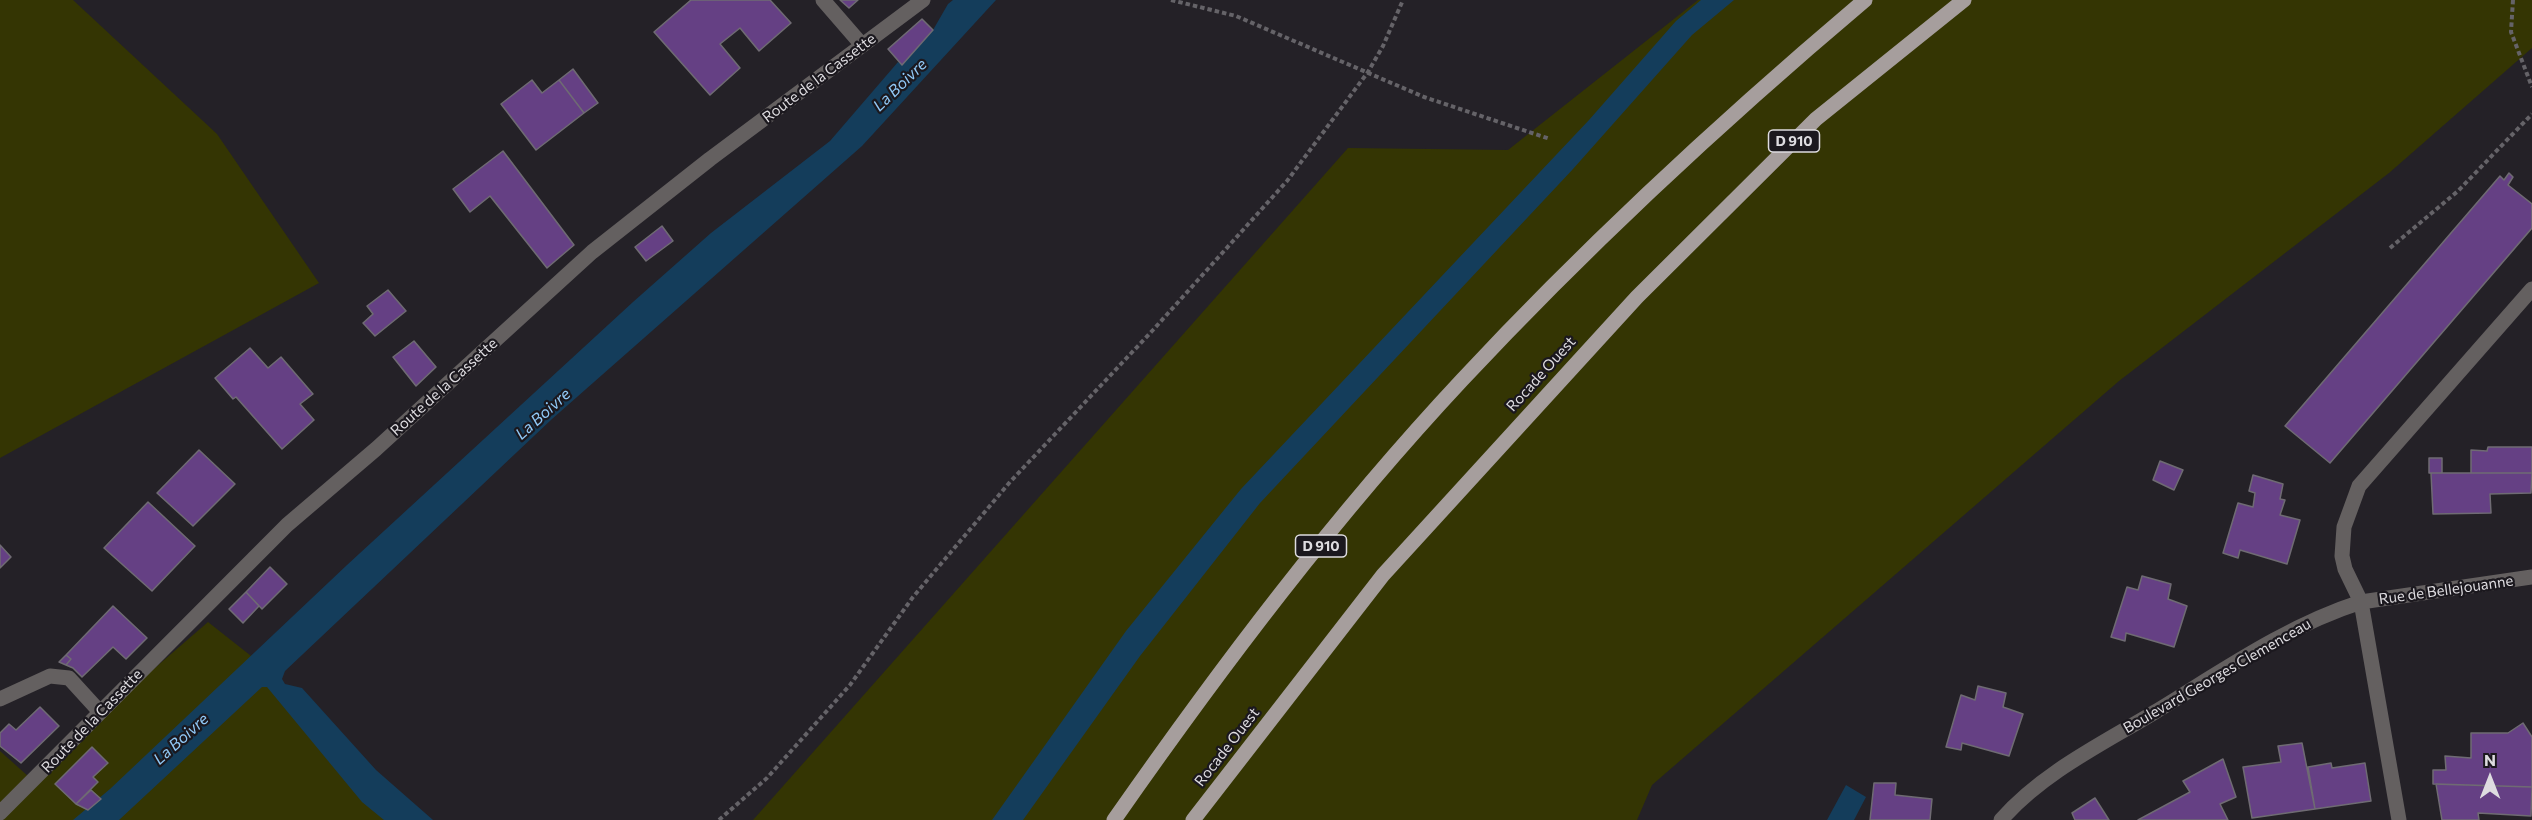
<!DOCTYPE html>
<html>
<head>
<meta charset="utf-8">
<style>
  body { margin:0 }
  #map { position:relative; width:2532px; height:820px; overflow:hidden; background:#242127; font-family:Commissioner,sans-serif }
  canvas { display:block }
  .north { position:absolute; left:2460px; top:748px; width:60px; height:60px; -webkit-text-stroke:4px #1b181e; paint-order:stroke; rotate:0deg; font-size:16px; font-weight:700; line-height:24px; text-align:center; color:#dedce0 }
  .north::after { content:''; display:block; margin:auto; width:21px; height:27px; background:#dedce0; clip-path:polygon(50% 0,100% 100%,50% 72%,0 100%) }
</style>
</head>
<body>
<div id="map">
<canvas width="2532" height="820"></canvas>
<div class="north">N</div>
</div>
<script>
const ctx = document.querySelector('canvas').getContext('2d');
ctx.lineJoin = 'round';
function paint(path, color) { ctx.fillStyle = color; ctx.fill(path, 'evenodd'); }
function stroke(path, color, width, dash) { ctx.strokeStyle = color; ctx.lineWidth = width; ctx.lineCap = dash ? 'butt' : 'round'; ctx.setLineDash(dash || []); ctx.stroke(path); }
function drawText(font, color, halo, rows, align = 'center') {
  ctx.font = font + ' Commissioner,sans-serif'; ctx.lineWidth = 4.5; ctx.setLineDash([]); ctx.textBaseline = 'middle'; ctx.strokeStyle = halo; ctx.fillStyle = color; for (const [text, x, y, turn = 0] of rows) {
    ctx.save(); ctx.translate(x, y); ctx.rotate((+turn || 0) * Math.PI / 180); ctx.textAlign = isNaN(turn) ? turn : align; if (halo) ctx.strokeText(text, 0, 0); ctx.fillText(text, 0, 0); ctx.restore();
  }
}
paint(new Path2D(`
  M0,0H73L217,134L319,283L0,458Z
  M1698,0H2532V48L2389,173L2119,381L1652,785L1637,820H753L1348,148L1508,150Z
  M208,622L260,663L410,820H0V751L29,777Z`), '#343503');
paint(new Path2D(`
  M953,0H996L862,146L552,419L285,671L282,679L285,684L302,688L376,770L433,820H384L362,802L267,687H262L119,820H73L110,789L347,565L633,302L711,233L830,141L898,62L902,64L933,30L948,4Z
  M1701,0H1734L1692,35L1573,169L1260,503L1140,656L1023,820H992L1126,631L1241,489L1589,120L1676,21Z
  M1846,785L1866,797L1854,820H1827Z`), '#143d5b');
const building = new Path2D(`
  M691,0H770L791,23L759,51L740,28L720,44L740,68L710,95L654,32Z
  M840,0H858L849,8Z
  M922,19L933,30L902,65L888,49Z
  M573,69L598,103L584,113L559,80Z
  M532,80L542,93L559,80L584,113L536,150L501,104Z
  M503,151L574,245L547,268L490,196L470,212L453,189Z
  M2509,173L2513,177L2508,185L2532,204V228L2330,463L2285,426L2500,176L2504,180Z
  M662,226L673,241L646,261L635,247Z
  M388,290L406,311L375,336L363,323L373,314L367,306Z
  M414,341L436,367L416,386L393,357Z
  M250,348L268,368L281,357L313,394L300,404L314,420L282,449L236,397L233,399L215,378Z
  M2488,447H2532V473H2471V450L2487,451Z
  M199,450L235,484L193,526L157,493Z
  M2429,458H2442V473H2429Z
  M2160,461L2183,470L2174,490L2153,480Z
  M2431,473H2532L2531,493L2490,494L2491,513L2433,514Z
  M2253,475L2283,484L2280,499L2285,500L2280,515L2300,520L2287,564L2240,550L2238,558L2223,553L2238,503L2253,507L2255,493L2249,491Z
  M148,502L195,546L152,591L104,548Z
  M0,545L11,557L0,568Z
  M270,567L287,584L262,609L246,592Z
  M2142,576L2171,584L2168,599L2187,606L2174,647L2126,633L2125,641L2111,637L2127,587L2138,590Z
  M246,592L259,606L243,623L229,609Z
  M113,606L147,638L126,659L113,647L82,677L73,668L66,665L71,659L66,655Z
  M66,655L71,659L66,665L59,662Z
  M1978,686L2006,693L2003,707L2023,714L2009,756L1962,743L1961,750L1946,747L1961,695L1975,700Z
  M40,707L59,726L21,763L0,746V733L9,724L16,730Z
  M2523,723L2532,737V787L2433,784V770H2446L2445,756L2471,758V733H2508Z
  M2302,743L2315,809L2252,818L2243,767L2281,762L2278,746Z
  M92,747L108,763L93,777L98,782L76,804L55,784Z
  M2223,759L2236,797L2220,804L2228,820H2138L2190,792L2183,781Z
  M2331,763L2332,768L2365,763L2371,801L2315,809L2308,767Z
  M1874,783H1896L1895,795L1932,799L1930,820H1870Z
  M2436,784L2532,787L2531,816L2478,813L2479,820H2442Z
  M91,790L101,799L88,810L76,804Z
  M2095,798L2109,820H2075L2072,813Z`);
paint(building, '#654084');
stroke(building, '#6f6b73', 1.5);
stroke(new Path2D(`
  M1171,0L1236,16L1424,97L1550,139
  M2513,0L2511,32L2532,87
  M2390,248L2458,191L2532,114
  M719,820L767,778L850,685L913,597L1010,482L1153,330L1287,181L1368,72L1383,46L1403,0`), '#656368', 4, [4.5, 3]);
stroke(new Path2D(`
  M823,0L862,45
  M0,699L50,676L69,678L100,712`), '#646060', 15);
stroke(new Path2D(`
  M2001,820C2042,773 2102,744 2155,712C2221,672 2286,626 2361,602L2345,569L2342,556L2344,527L2359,486L2532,289
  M2399,820L2361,602L2532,577`), '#646060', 15);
stroke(new Path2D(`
  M0,813L287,525L376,449L592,252L710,159L923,0`), '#646060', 15);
stroke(new Path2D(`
  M1114,820C1221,667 1334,517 1462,380C1588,245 1724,119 1865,0
  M1193,820L1383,575L1637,297L1816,119L1964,0`), '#a69e9d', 15);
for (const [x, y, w] of [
  [1794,141,51],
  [1321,546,51]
]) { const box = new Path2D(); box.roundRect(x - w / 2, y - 11, w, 22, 4.5); ctx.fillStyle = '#1b181e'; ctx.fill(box); stroke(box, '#dedce0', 1.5); }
drawText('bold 14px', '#dedce0', null, [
  ["D 910",1794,141],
  ["D 910",1321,546]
]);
drawText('15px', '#dedce0', '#1b181e', [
  ["Route de la Cassette",819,78,-37],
  ["Rocade Ouest",1541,374,-48],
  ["Route de la Cassette",444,387,-42],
  ["Rue de Bellejouanne",2446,590,-8],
  ["Boulevard Georges Clemenceau",2217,676,-30],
  ["Route de la Cassette",92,721,-46],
  ["Rocade Ouest",1227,747,-52]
]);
drawText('italic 16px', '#91c9f7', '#1b181e', [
  ["La Boivre",900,85,-44],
  ["La Boivre",543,414,-42],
  ["La Boivre",181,739,-42]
]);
</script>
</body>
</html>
